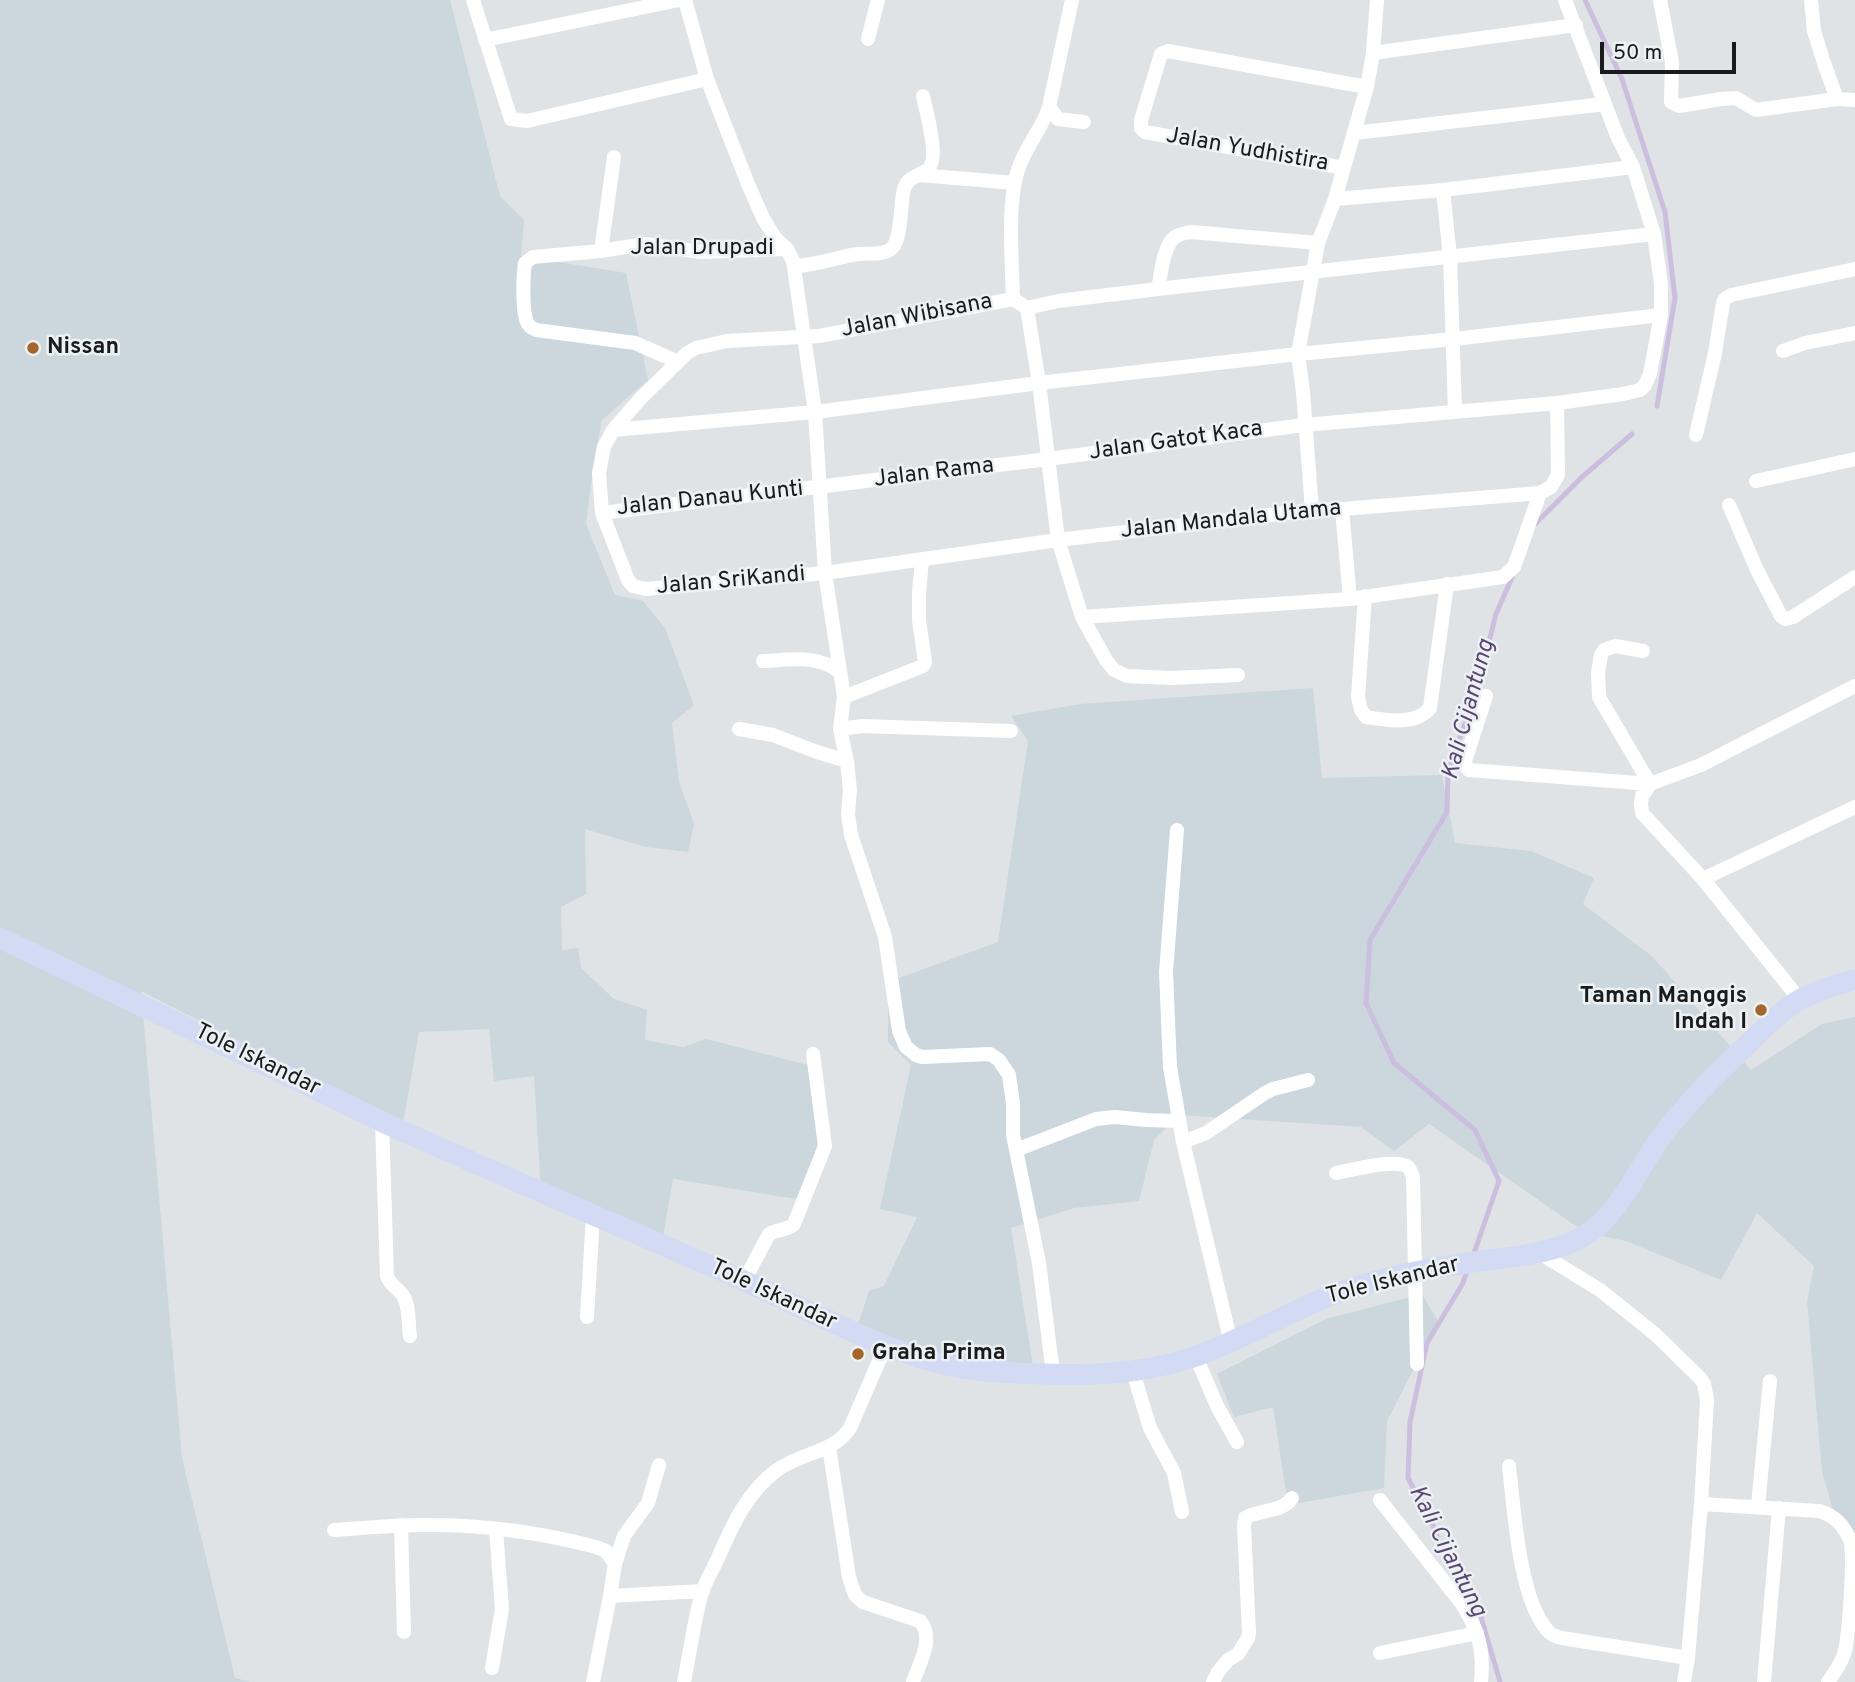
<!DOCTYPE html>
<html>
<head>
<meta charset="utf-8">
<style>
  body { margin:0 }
  #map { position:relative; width:1855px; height:1682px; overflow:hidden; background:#dfe3e6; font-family:Overpass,sans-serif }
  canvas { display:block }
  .scale { position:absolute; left:1600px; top:42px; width:136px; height:32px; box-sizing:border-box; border:4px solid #1a1b1c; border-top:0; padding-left:9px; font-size:21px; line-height:24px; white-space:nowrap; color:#1a1b1c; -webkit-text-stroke:5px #ecf1f3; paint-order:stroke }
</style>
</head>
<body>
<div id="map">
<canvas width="1855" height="1682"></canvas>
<div class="scale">50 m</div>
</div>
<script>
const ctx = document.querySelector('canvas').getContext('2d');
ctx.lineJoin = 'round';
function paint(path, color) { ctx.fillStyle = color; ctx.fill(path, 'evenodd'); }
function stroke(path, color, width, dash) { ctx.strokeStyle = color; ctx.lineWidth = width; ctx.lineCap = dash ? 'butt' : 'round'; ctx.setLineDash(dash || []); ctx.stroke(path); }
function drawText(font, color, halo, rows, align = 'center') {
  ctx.font = font + ' Overpass,sans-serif'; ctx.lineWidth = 5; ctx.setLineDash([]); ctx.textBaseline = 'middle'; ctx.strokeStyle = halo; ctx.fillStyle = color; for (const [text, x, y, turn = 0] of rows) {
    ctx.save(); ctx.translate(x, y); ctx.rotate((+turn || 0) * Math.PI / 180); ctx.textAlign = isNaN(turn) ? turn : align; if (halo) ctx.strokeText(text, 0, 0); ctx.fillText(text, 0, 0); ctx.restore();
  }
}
paint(new Path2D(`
  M0,0H450L500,196L524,220L521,256L626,273L648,380L602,420L594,460L586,524L615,595L643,601L665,628L694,705L672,723L679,782L694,824L688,852L646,847L585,829L586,894L561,907L562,950L578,948L581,968L614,999L647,1010L645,1040L683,1047L706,1039L808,1065L820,1154L803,1200L673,1179L662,1242L541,1191L534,1076L494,1081L489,1029L419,1032L403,1124L141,991L182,1458L235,1678L251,1682H0Z
  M1313,688L1322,778L1442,775L1455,843L1531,851L1594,878L1583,904L1653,957L1751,1070L1822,1024L1855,1017V1546L1845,1550L1822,1472L1807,1301L1814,1266L1757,1213L1721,1280L1626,1241L1586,1233L1429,1124L1394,1151L1361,1127L1179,1115L1154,1140L1139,1201L1074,1208L1011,1228L1034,1372L854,1337L869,1291L884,1286L917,1217L880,1209L911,1065L888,1042V982L998,942L1028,741L1011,716L1081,704Z
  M1422,1294L1438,1321L1387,1421L1384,1488L1288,1505L1273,1407L1234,1417L1217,1374L1326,1319Z`), '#cbd6dd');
stroke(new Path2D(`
  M1585,0L1622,79L1665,212L1675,298L1657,406
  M1534,525L1582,477L1632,434
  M1473,1256L1499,1181L1475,1130L1394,1063L1366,1003L1370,940L1447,812L1448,771L1476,693L1496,614L1514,573
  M1468,1268L1463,1283L1427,1343L1410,1422L1408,1478L1432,1523L1441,1546L1481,1617L1500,1682`), '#ccbede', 5);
stroke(new Path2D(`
  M473,0L511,119L527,121L707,79
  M685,0L707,79L748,184L763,218L775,238L787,249L793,261L815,412L825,573L844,697L840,729L847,761L850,790L848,814L851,835L885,937L899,1031L906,1047L916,1055L922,1057L990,1054L999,1060L1009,1075L1013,1104V1135L1039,1263L1053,1373
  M1660,0L1672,62L1671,102L1679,106L1721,99L1736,98L1756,110L1837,99L1855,100
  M1811,0L1814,31L1824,63L1837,99
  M868,39L878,0
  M485,40L679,0
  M1373,53L1576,25
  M1049,107L1058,119L1084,122
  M1354,133L1605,104
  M1344,168L1145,132L1141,128V120L1161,54L1168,51L1367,87
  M919,175L1015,183
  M1443,190L1450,257L1455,412
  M1335,199L1443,190L1633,167
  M601,251L614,157
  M794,266C816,266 836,257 858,254C868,253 886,256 893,247C902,236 900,203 904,189C908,176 920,176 928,169C940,160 926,110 923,96
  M1158,289C1161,275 1163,246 1174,238C1178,234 1185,233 1191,232L1318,243
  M1013,299C1012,263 1007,203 1018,170C1025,147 1042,129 1049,107L1072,0
  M1027,308L1013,299L819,336L727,341L696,348L687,353L641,398L613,430L604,447L599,473L602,513L628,580L633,586L646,589L825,573L1058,540L1312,510L1342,509L1540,493L1551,487L1558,475L1557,403
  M1027,308L1039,383L1058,540L1082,617L1350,599L1503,577L1514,567L1540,493
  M1027,308L1058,301L1158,289L1654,234
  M1783,351L1805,343L1855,333
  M678,362L635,343L536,330C531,327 530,328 527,322C522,311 523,275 525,263L533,257L601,251L645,244L701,252L787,249
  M613,430L815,412L1039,383L1298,354L1454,339L1661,315
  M1696,435L1715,353L1723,303L1725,299L1731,295L1855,269
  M1756,481L1855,459
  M1729,505L1757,570L1781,616L1785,619L1793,617L1855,577
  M1342,509L1350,599
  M1312,510L1303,392L1298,354L1318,243L1335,199L1367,87L1373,53L1377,0
  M602,513L1048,459L1304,425L1557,403L1623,394L1640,390L1645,385L1650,374L1661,315V284L1654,234L1633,167L1618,138L1565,0
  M1365,596L1358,697L1361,710L1366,717C1386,720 1416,726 1430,708L1447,584
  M1082,617L1106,660L1114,670L1127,676L1170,678L1238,675
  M1643,651L1615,646L1604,650L1601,655L1598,673L1599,697L1650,784
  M763,661C789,660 817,654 840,672
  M1486,696L1465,761L1466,767L1469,770L1650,784
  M844,697L923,666L925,662L919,620V593L922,560
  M739,729L773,735L817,752L847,761
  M840,729L862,726L1011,731
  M1177,830L1166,972L1170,1067L1183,1142L1231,1343
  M1703,879L1855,807
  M1800,1000L1703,879L1642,813L1641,804L1642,796L1650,784L1701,765L1855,686
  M382,1122L387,1276C390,1285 396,1287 402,1294C410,1304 408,1324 410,1336
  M1183,1142L1206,1133L1265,1093L1273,1089L1308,1080
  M1016,1150L1096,1119L1115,1117L1146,1120L1179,1121
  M1336,1173C1351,1170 1396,1158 1408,1167C1411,1170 1411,1173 1413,1177L1417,1364
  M1538,1252L1600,1290L1655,1334L1700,1378L1704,1384L1707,1400L1701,1504L1688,1658L1684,1682
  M744,1281L769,1234C777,1229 787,1231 794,1224L825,1146L813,1054
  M587,1317L593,1215
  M1196,1357L1217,1406L1237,1442
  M1133,1372L1150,1428L1174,1473L1182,1512
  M829,1447L849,1577L855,1595L863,1602L920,1621C935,1638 919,1664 913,1682
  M1509,1466C1514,1508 1519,1600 1548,1631C1552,1635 1557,1637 1562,1638L1688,1658
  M1380,1500L1462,1604C1479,1631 1484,1650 1481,1682
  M1701,1504L1819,1511C1835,1516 1843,1524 1850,1540C1855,1554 1849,1638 1844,1654C1841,1664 1834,1673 1828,1682
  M1758,1506L1770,1381
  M401,1525L404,1632
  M334,1530C366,1528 399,1524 431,1525C487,1525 542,1533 596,1547L606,1551L615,1564
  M610,1596L615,1564L624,1536L648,1503L659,1465
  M1380,1653L1477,1633
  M492,1668L502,1609L496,1529
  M593,1682L610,1596L703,1591
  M684,1682C690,1652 694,1621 702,1592C706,1581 713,1569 718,1558C732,1526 747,1492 777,1470C802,1452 834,1453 850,1428L886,1345
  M1213,1682L1218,1672L1228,1660L1238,1654L1248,1638L1249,1633L1244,1525L1245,1518C1259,1509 1282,1513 1292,1498
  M1764,1682L1779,1508`), '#fff', 14);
stroke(new Path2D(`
  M0,938C85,979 170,1019 255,1060C299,1081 343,1103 387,1124C498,1174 610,1222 722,1271C777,1295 829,1323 884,1345C917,1358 949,1368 985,1371C1057,1376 1133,1380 1202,1354C1258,1333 1307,1300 1365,1284C1399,1275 1433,1268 1467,1263C1501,1258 1538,1256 1570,1243C1613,1227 1632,1179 1657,1143C1683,1106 1716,1074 1749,1043C1763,1029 1779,1013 1796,1002C1814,991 1836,985 1855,980`), '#d3daf4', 21);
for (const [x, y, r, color] of [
  [33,348,7,"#a4662c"],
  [1761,1010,7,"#a4662c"],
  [858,1354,7,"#a4662c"]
]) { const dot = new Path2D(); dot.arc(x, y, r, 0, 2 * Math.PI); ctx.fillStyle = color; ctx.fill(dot); stroke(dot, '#ecf1f3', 2.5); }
drawText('23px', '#1a1b1c', '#ecf1f3', [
  ["Jalan Yudhistira",1247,151,10],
  ["Jalan Drupadi",702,249],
  ["Jalan Wibisana",917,317,-11],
  ["Jalan Gatot Kaca",1176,442,-8],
  ["Jalan Rama",934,474,-7],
  ["Jalan Danau Kunti",710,500,-6],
  ["Jalan Mandala Utama",1231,521,-6],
  ["Jalan SriKandi",731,582,-5],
  ["Tole Iskandar",257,1061,26],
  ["Tole Iskandar",1393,1282,-14],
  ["Tole Iskandar",773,1296,25]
]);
drawText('bold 23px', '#1a1b1c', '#ecf1f3', [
  ["Nissan",47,348],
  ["Taman Manggis",1747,997,"right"],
  ["Indah I",1747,1023,"right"],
  ["Graha Prima",872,1354]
], 'left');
drawText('italic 24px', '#5b4673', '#ecf1f3', [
  ["Kali Cijantung",1470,710,-75],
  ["Kali Cijantung",1446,1552,63]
]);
</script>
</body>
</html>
